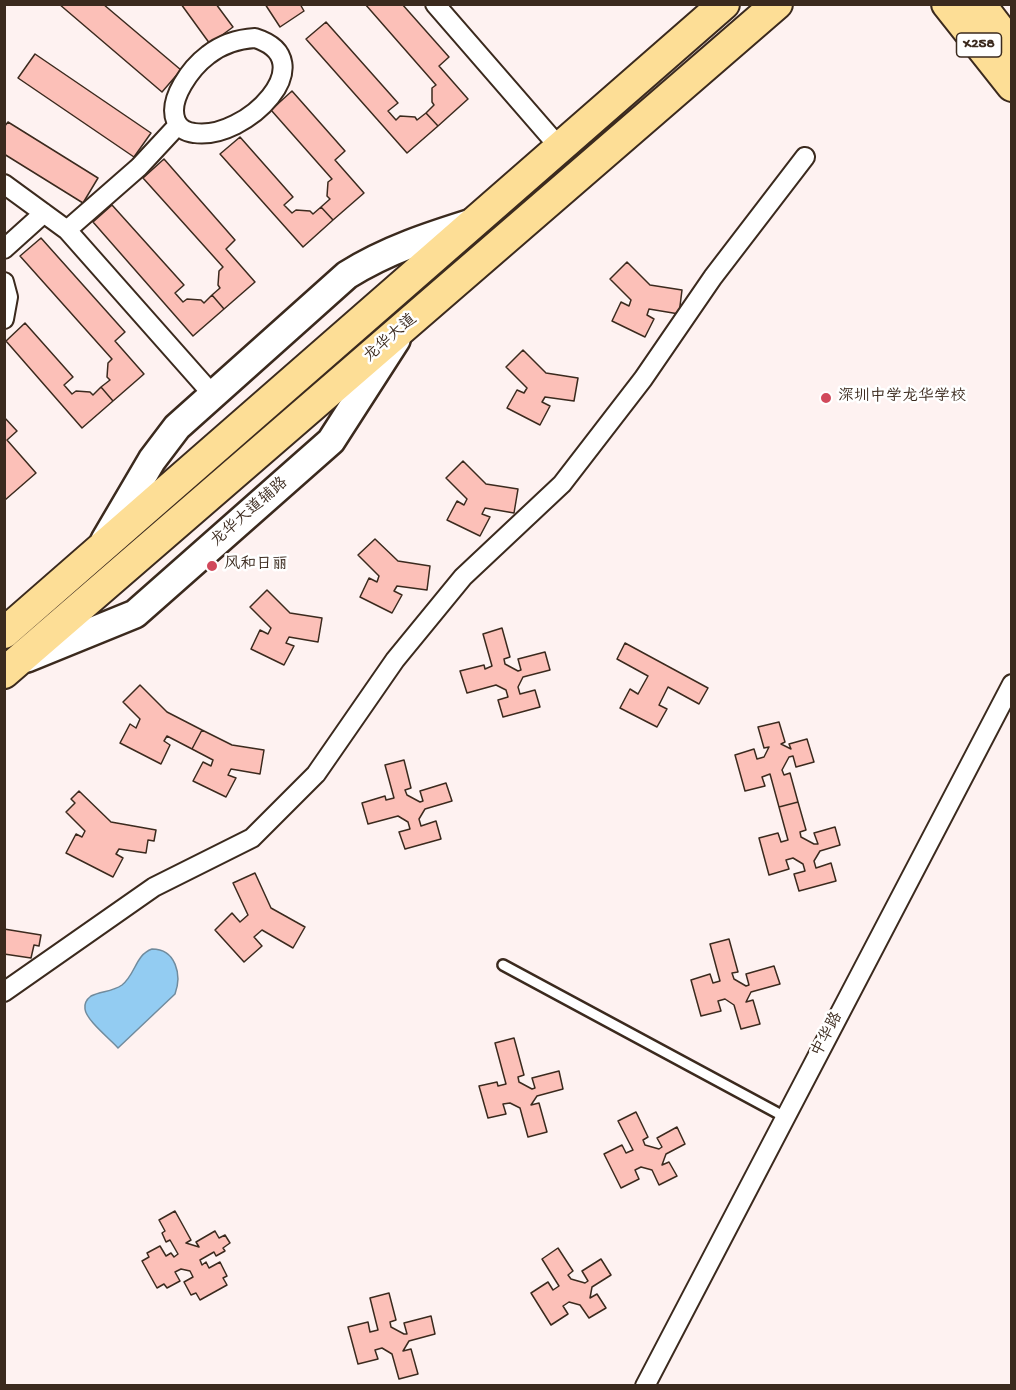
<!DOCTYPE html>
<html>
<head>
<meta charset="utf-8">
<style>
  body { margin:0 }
  #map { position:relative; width:1016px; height:1390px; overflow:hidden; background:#fef2f1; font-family:"Gochi Hand",sans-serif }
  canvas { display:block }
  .frame { position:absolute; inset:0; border:6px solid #3b2a1e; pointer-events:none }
</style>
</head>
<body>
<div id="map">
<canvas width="1016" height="1390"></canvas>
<div class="frame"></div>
</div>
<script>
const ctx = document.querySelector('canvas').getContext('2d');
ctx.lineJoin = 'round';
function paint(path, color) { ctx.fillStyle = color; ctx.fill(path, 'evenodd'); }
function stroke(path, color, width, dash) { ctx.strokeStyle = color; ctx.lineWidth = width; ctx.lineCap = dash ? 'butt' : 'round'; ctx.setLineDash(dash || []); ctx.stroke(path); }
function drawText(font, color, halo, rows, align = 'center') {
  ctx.font = font + ' "Gochi Hand","LXGW WenKai TC",sans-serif'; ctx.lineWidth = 5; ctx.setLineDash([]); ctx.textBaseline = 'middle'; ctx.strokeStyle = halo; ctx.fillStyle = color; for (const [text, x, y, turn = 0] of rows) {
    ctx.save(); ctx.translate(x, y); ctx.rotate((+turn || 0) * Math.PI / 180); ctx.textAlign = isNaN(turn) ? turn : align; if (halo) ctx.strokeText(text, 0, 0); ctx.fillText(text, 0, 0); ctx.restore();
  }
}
const water = new Path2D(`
  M152,949C176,949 182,975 175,994L118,1048C110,1039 86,1020 85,1009C84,1003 87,999 91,996C101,991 112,992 122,985C136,974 135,955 152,949Z`);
paint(water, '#93ccf2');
stroke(water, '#708b9d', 1.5);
const building = new Path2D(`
  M59,4H103L181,70L162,92Z
  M181,4H216L233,27L210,44Z
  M265,4H300L304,11L280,27Z
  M365,4H402L449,57L439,66L468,99L438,126L426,113L434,105L432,102V88L436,85Z
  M326,22L398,103L388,111L396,120L400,116L415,117L417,120L426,113L438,126L407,153L306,39Z
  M35,54L151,133L134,157L18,78Z
  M292,91L345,151L335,160L364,193L333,220L321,207L330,199L327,196L328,182L332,179L271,110Z
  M8,122L98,178L83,203L4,154V127Z
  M240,137L293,197L284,205L292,213L296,210L310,211L313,214L321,207L333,220L303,247L220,154Z
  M164,159L235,240L226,249L255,282L224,309L212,295L220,288L218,285L219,271L223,267L143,178Z
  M112,205L184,285L175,293L183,302L187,299L201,300L204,303L212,295L224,309L193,336L93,222Z
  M41,238L125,332L115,341L144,374L113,401L101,387L110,380L107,377L108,363L112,359L20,256Z
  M627,262L650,285L682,290L679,314L649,309L647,315L654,319L645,337L612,321L621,302L629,306L631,300L610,279Z
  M25,323L73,377L64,385L72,394L76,391L90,392L93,395L101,387L113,401L82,428L6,341Z
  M523,350L546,373L578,378L574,401L545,397L542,402L550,406L540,425L507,408L517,390L524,393L527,388L506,367Z
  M4,417L17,431L7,440L36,473L5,500Z
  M463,461L486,484L518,489L514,513L485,508L482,514L490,517L480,536L447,520L457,501L464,505L467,499L446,478Z
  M375,539L398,561L430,566L427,590L397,586L394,591L402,595L392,613L360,597L369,578L377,582L379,576L358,555Z
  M267,590L290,613L322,618L318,642L289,637L286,643L294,646L284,665L251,649L260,630L268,634L271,628L250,607Z
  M502,628L510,657L504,659L505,664L518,671L521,670L518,659L545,652L550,670L523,677L518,687L520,694L535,690L540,707L503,717L498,700L508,697L506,690L496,685L467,693L460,671L484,665L485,669L492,666L483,634Z
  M625,643L708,688L699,704L668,687L659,705L667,709L657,727L620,708L630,689L638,694L648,676L617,659Z
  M140,685L167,712L202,730L192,749L167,736L164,741L170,745L161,764L120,743L130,724L136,728L140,719L123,702Z
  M779,722L785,742L781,744L791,749L789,744L807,739L814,762L796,767L793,756L789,757L782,770L784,775L790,773L798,802L779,807L770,774L762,777L765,786L745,791L735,755L754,749L757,759L764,757L769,747L764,748L758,727Z
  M202,730L232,745L264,750L260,774L231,769L228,775L236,778L226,797L193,781L203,762L211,766L213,760L192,749Z
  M404,760L411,788L405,790L407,795L420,802L423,801L420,791L446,783L452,801L425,809L419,819L421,826L436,821L441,839L405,849L399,832L410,829L408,822L398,816L368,824L362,803L385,796L386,800L394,798L385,765Z
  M79,791L111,822L156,830L154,841L148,840L146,853L119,849L116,854L123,858L113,877L66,853L76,834L82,837L85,831L66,812L75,803L71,799Z
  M798,802L806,830L800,832L801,837L814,844H818L814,833L835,827L840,845L820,851L814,861L816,868L831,863L836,881L799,891L794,874L805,871L803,864L793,858L786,860L789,869L769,875L759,838L778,833L781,842L788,840L779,807Z
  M255,873L271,908L305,927L293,948L262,930L254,937L262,946L244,962L215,930L232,913L240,922L248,915L233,883Z
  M4,929L41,935L39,946L34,945L31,958L4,954Z
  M729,939L738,972L732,973L734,979L746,986L749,985L746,974L774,966L780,984L751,992L746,1002L753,1000L760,1024L741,1029L734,1005L725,999L718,1001L721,1011L701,1016L691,980L710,974L713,983L720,981L710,944Z
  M514,1038L524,1075L518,1077L519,1082L532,1089L535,1088L532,1078L559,1071L563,1089L537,1096L531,1105L539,1103L547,1132L528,1137L520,1108L510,1103L503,1104L506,1114L488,1118L479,1086L497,1082L498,1086L506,1084L495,1043Z
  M636,1112L648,1137L643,1140L645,1145L659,1149L662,1147L657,1138L677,1127L685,1144L666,1154L662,1165L669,1162L677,1176L659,1185L652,1170L641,1167L635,1170L639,1179L621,1188L604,1154L622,1145L626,1153L633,1150L618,1121Z
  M175,1211L191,1240L186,1243L199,1247L196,1242L215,1231L219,1238L225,1235L230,1243L223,1248L225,1251L216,1256L214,1252L200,1260L202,1265L206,1262L209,1268L220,1262L227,1276L223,1278L227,1285L200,1300L196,1293L191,1295L184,1282L193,1277L190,1271L181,1269L175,1272L180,1281L167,1288L164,1284L157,1288L142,1261L149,1257L147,1253L160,1246L166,1256L171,1253L174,1257L178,1254L170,1240L166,1242L162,1233L165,1231L159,1220Z
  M558,1248L573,1271L568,1275L571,1279L585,1283L588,1281L582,1271L601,1259L611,1275L592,1287L590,1298L597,1294L606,1308L589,1318L580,1305L569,1302L563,1306L568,1314L551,1325L531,1293L548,1282L553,1290L559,1286L542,1259Z
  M389,1293L396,1320L390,1322L391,1327L404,1334H407L404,1323L431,1316L435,1334L409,1341L403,1351L411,1349L418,1374L399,1379L392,1354L382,1348L375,1350L378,1359L358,1364L348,1327L368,1322L370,1332L378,1330L370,1298Z`);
paint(building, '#fcc0b8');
stroke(building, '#3b2a1e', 1.5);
const service = new Path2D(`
  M503,965L785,1117`);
const minor = new Path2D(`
  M435,4L560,148
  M255,38C325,60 246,141 194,133C186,132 179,128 176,121C167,99 192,67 208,55C222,44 238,39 255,38Z
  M4,184L67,230L213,395
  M67,230L139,167L178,125
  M4,249L44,213
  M4,282L8,297L4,319
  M4,992L154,887L252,838L316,774L395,660L463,577L562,484L643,379L713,277L805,157
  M645,1386L1012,684`);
const secondary = new Path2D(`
  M105,540L152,460L177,427L347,275C387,250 430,236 475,222
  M27,658L135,614L331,441L396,340`);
const primary = new Path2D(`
  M947,4L1012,86
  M980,4L1012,46
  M4,633L724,4
  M4,673L777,4`);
stroke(service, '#3b2a1e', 14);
stroke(minor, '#3b2a1e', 22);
stroke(secondary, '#3b2a1e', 32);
stroke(primary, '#3b2a1e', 34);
stroke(service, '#fff', 9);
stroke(minor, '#fff', 18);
stroke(secondary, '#fff', 27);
stroke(primary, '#fdde96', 30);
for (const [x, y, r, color] of [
  [826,398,6,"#d1495b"],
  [212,566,6,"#d1495b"]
]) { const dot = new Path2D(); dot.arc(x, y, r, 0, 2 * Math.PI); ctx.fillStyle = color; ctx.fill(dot); stroke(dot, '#fff', 2); }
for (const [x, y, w] of [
  [979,45,45]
]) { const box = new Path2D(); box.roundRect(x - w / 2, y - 12, w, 24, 4.5); ctx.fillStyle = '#fff'; ctx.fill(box); stroke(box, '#3b2a1e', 1.5); }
drawText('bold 15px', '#3b2a1e', null, [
  ["X258",979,45]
]);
drawText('16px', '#3b2a1e', '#fff', [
  ["龙华大道",391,339,-41],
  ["龙华大道辅路",250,513,-41],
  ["中华路",828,1035,-62]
]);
drawText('16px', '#3b2a1e', '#fff', [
  ["深圳中学龙华学校",838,398],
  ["风和日丽",224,566]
], 'left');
</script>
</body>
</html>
